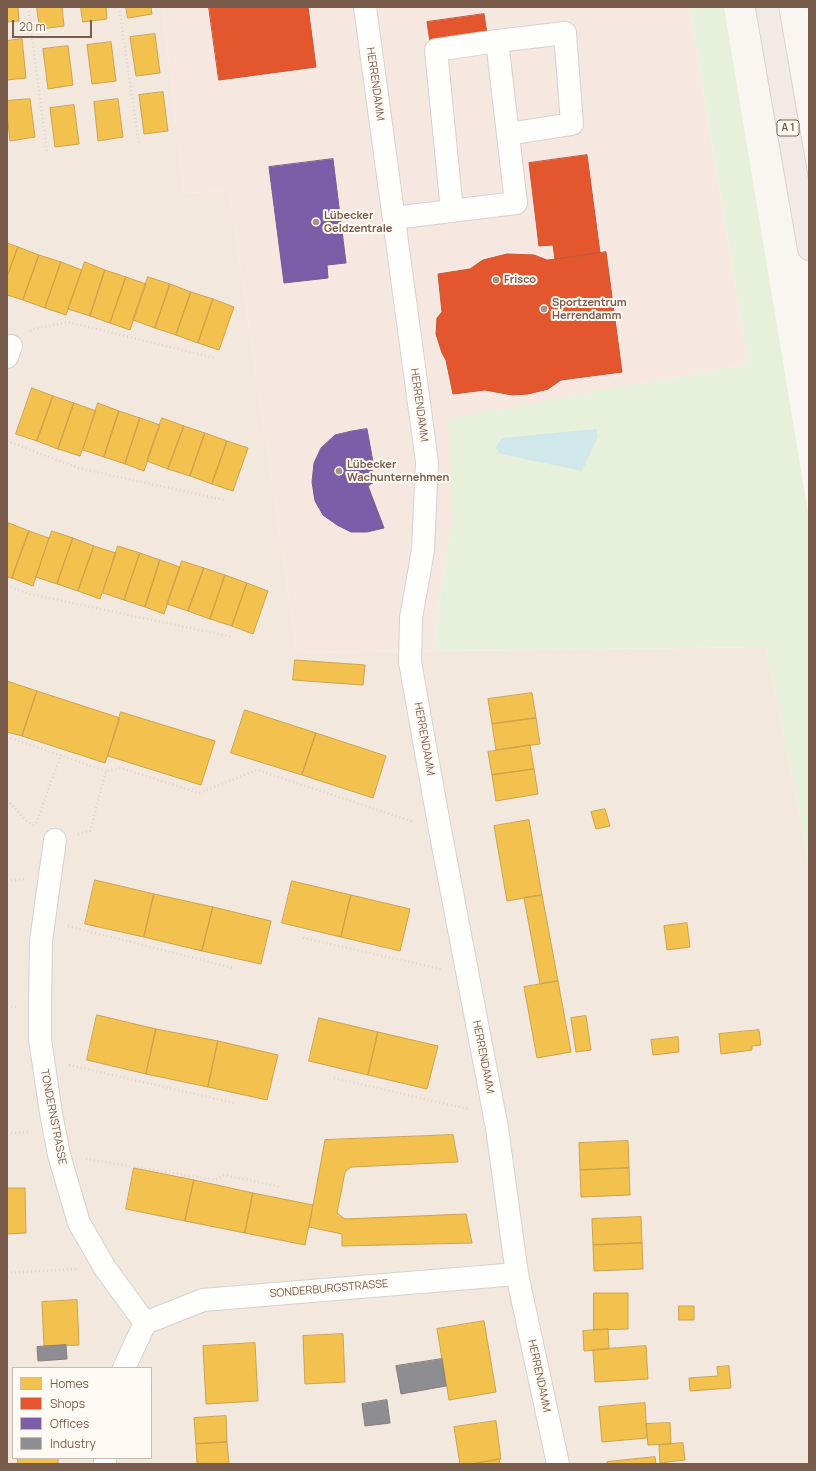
<!DOCTYPE html>
<html>
<head>
<meta charset="utf-8">
<style>
  body { margin:0 }
  #map { position:relative; width:816px; height:1471px; overflow:hidden; background:#f9f5f0; font-family:Manrope,sans-serif }
  canvas { display:block }
  .frame { position:absolute; inset:0; border:8px solid #7a5c4d; pointer-events:none }
  .legend { position:absolute; left:12px; top:1367px; width:140px; height:92px; box-sizing:border-box; background:#fffaf3; border:1px solid #cabbb1; margin:0; padding:5px 7px; list-style:none; font-size:12px; color:#7a5c4d }
  .legend li { display:flex; align-items:center; gap:8px; height:20px }
  .legend b { width:20px; border:1px solid #cabbb1 }
  .scale { position:absolute; left:12px; top:20px; width:80px; height:18px; box-sizing:border-box; border:2px solid #7a5c4d; border-top:0; padding-left:5px; font-size:12px; line-height:14px; white-space:nowrap; color:#7a5c4d; -webkit-text-stroke:3px #fffaf3; paint-order:stroke }
</style>
</head>
<body>
<div id="map">
<canvas width="816" height="1471"></canvas>
<div class="frame"></div>
<ul class="legend">
<li><b style="height:11px;background:#f2c14e"></b>Homes</li>
<li><b style="height:11px;background:#e4572e"></b>Shops</li>
<li><b style="height:11px;background:#7b5ea7"></b>Offices</li>
<li><b style="height:11px;background:#8d8d92"></b>Industry</li>
</ul>
<div class="scale">20 m</div>
</div>
<script>
const ctx = document.querySelector('canvas').getContext('2d');
ctx.lineJoin = 'round';
function paint(path, color) { ctx.fillStyle = color; ctx.fill(path, 'evenodd'); }
function stroke(path, color, width, dash) { ctx.strokeStyle = color; ctx.lineWidth = width; ctx.lineCap = dash ? 'butt' : 'round'; ctx.setLineDash(dash || []); ctx.stroke(path); }
function drawText(font, color, halo, rows, align = 'center') {
  ctx.font = font + ' Manrope,sans-serif'; ctx.lineWidth = 4; ctx.setLineDash([]); ctx.textBaseline = 'middle'; ctx.strokeStyle = halo; ctx.fillStyle = color; for (const [text, x, y, turn = 0] of rows) {
    ctx.save(); ctx.translate(x, y); ctx.rotate((+turn || 0) * Math.PI / 180); ctx.textAlign = isNaN(turn) ? turn : align; if (halo) ctx.strokeText(text, 0, 0); ctx.fillText(text, 0, 0); ctx.restore();
  }
}
paint(new Path2D(`
  M7,7H162L184,193L229,191L297,653L766,647L809,865V1464H7ZM13,1368H151V1458H13Z`), '#f2e8de');
paint(new Path2D(`
  M162,7H690L748,364L451,418V530L438,610L434,651L297,653L229,191L184,193Z`), '#f6e8e1');
paint(new Path2D(`
  M690,7H724L809,519V865L766,647L434,651L438,610L451,530L450,418L748,364Z`), '#e7f0db');
paint(new Path2D(`
  M596,429L598,436L582,471L501,454L495,448L502,438Z`), '#d0e8ea');
const homes = new Path2D(`
  M7,7H18L19,21L7,22Z
  M37,7H62L64,26L40,29Z
  M81,7H106L107,19L83,22Z
  M126,7H151L152,14L128,18Z
  M155,34L160,73L136,76L130,37Z
  M22,39L26,78L7,80V41Z
  M111,42L116,81L92,84L87,45Z
  M68,46L73,85L48,89L43,49Z
  M163,92L168,131L144,134L139,95Z
  M30,99L35,137L10,141L7,114V101Z
  M118,99L123,137L98,141L94,102Z
  M74,105L79,144L55,147L50,108Z
  M7,243L18,247L7,277Z
  M18,247L39,255L23,300L7,295V277Z
  M39,255L61,262L45,308L23,300Z
  M61,262L82,270L66,315L45,308Z
  M85,262L105,270L90,316L68,309Z
  M105,270L126,277L110,323L90,316Z
  M126,277L146,284L130,330L110,323Z
  M148,277L170,284L155,328L133,320Z
  M170,284L191,292L176,335L155,328Z
  M191,292L213,299L198,343L176,335Z
  M213,299L234,307L219,350L198,343Z
  M32,388L53,396L37,441L16,434Z
  M53,396L74,403L58,449L37,441Z
  M74,403L96,411L80,456L58,449Z
  M98,403L119,411L104,457L83,450Z
  M119,411L140,418L125,464L104,457Z
  M140,418L160,425L144,471L125,464Z
  M162,418L184,426L168,469L147,461Z
  M184,426L205,433L190,476L168,469Z
  M205,433L227,441L212,484L190,476Z
  M227,441L248,448L233,491L212,484Z
  M9,523L29,531L12,578L7,577V529Z
  M29,531L49,538L33,586L12,578Z
  M52,531L73,538L57,584L36,577Z
  M73,538L94,546L78,591L57,584Z
  M94,546L116,553L100,599L78,591Z
  M118,546L140,553L124,600L103,593Z
  M140,553L160,560L145,607L124,600Z
  M160,560L180,567L164,614L145,607Z
  M182,561L204,568L188,611L167,604Z
  M204,568L225,575L210,619L188,611Z
  M225,575L247,583L232,626L210,619Z
  M247,583L268,591L253,634L232,626Z
  M295,660L365,665L363,685L293,680Z
  M7,681L37,691L22,736L7,732Z
  M37,691L120,718L105,763L22,736Z
  M532,693L536,718L492,724L488,699Z
  M245,710L316,733L302,775L231,753Z
  M121,712L215,741L201,785L108,756Z
  M536,718L540,744L496,750L492,724Z
  M316,733L386,756L373,798L302,775Z
  M530,745L534,769L492,775L488,752Z
  M534,769L538,794L496,801L492,775Z
  M605,809L610,826L596,829L591,812Z
  M529,820L542,895L507,901L494,826Z
  M95,880L154,894L144,937L85,924Z
  M292,881L351,895L341,937L282,923Z
  M154,894L213,907L202,951L144,937Z
  M351,895L410,909L400,951L341,937Z
  M542,895L558,981L540,984L524,898Z
  M213,907L271,921L261,964L202,951Z
  M687,923L690,947L667,950L664,926Z
  M558,981L571,1052L537,1058L524,987Z
  M97,1015L156,1029L146,1074L87,1060Z
  M586,1016L591,1050L576,1052L571,1018Z
  M319,1018L378,1032L368,1075L309,1061Z
  M156,1029L218,1041L208,1087L146,1074Z
  M759,1030L761,1045L752,1046V1050L721,1054L719,1034Z
  M378,1032L438,1046L427,1089L368,1075Z
  M678,1037L679,1052L653,1055L651,1040Z
  M218,1041L278,1055L267,1100L208,1087Z
  M453,1135L458,1162L351,1167L345,1172L337,1213L345,1219L466,1214L472,1243L342,1246V1234L309,1227L325,1140Z
  M628,1141L629,1168L580,1170L579,1143Z
  M134,1168L194,1180L185,1221L126,1209Z
  M629,1168L630,1195L581,1197L580,1170Z
  M194,1180L253,1193L245,1233L185,1221Z
  M7,1188H25L26,1233L7,1234Z
  M253,1193L313,1205L305,1245L245,1233Z
  M641,1217L642,1243L593,1245L592,1219Z
  M642,1243L643,1269L594,1271L593,1245Z
  M594,1293H628V1329L594,1330Z
  M77,1300L79,1345L44,1346L42,1302Z
  M679,1306H694V1320H679Z
  M484,1321L496,1392L449,1400L437,1329Z
  M608,1329L609,1349L584,1351L583,1331Z
  M343,1334L345,1382L305,1384L303,1336Z
  M255,1343L258,1401L206,1404L203,1346Z
  M646,1346L648,1379L595,1382L593,1350Z
  M729,1366L731,1388L690,1391L689,1378L718,1376L717,1367Z
  M645,1403L647,1438L602,1442L599,1407Z
  M226,1416L227,1442L196,1444L194,1418Z
  M496,1421L501,1459L472,1464H460L454,1427Z
  M670,1423L671,1444L648,1445L646,1424Z
  M227,1442L229,1464H197L196,1444Z
  M683,1443L685,1460L660,1463L659,1445Z
  M655,1457L656,1464H607V1462Z
  M18,1458H58V1464H18Z
  M499,1459L500,1464H472Z`);
paint(homes, '#f2c14e');
stroke(homes, '#cea34e', 1);
const shops = new Path2D(`
  M209,7H308L316,67L219,80Z
  M484,14L487,34L430,42L427,22Z
  M587,155L600,253L555,259L553,245L539,246L529,163Z
  M606,252L622,372L561,380L548,389L528,394L512,395L485,390L453,394L446,360L442,353L436,334L437,318L442,312L438,274L470,269L483,260L507,254L534,255L547,260Z`);
paint(shops, '#e4572e');
stroke(shops, '#c45837', 1);
const offices = new Path2D(`
  M333,159L346,263L327,265L328,278L284,283L269,167Z
  M367,429L373,462L364,463L366,469L372,470L375,476L374,482L368,486L384,528L367,532H351L337,525L323,515L315,501L312,482L314,463L321,448L335,435L352,431Z`);
paint(offices, '#7b5ea7');
stroke(offices, '#7b5d8c', 1);
const industry = new Path2D(`
  M66,1345L67,1359L38,1361L37,1347Z
  M442,1359L446,1386L401,1394L396,1366Z
  M387,1400L390,1423L365,1426L362,1404Z`);
paint(industry, '#8d8d92');
stroke(industry, '#877e7d', 1);
const minor = new Path2D(`
  M365,7L427,462L423,550L411,618L410,662L440,830L497,1128L517,1274L558,1464
  M452,211L436,50L497,41
  M394,218L516,203L497,41L565,33L572,124L508,134
  M7,357L11,346
  M55,840L41,941L40,1005V1039L51,1113L59,1155L79,1223L105,1268L145,1323
  M145,1323L203,1300L517,1274
  M124,1368L145,1323
  M105,1464V1458`);
const highway = new Path2D(`
  M767,7L809,249`);
stroke(minor, '#d7d1cb', 24);
stroke(highway, '#dad1cc', 24);
stroke(new Path2D(`
  M28,7L47,151
  M119,7L139,144
  M30,331L34,329L68,322L215,358
  M7,441L78,468L224,500
  M7,586L30,594L232,637
  M7,737L106,771
  M7,800L27,821L36,827
  M36,823L61,755
  M78,834L90,831L106,771L121,768L199,793L257,770L414,822
  M7,881L25,879
  M68,926L233,968
  M303,938L441,969
  M7,1007H16
  M69,1065L234,1103
  M334,1078L468,1109
  M7,1133L30,1132
  M86,1159L216,1180L224,1175L281,1187
  M7,1273L76,1269`), '#dcd5d0', 2.5, [1, 3]);
stroke(minor, '#fefefd', 22);
stroke(highway, '#f2eae7', 22);
for (const [x, y, r, color] of [
  [316,222,4,"#a69286"],
  [496,280,4,"#a69286"],
  [544,309,4,"#a69286"],
  [339,471,4,"#a69286"]
]) { const dot = new Path2D(); dot.arc(x, y, r, 0, 2 * Math.PI); ctx.fillStyle = color; ctx.fill(dot); stroke(dot, '#fffaf3', 1.5); }
for (const [x, y, w] of [
  [788,128,22]
]) { const box = new Path2D(); box.roundRect(x - w / 2, y - 8, w, 16, 3); ctx.fillStyle = '#fffaf3'; ctx.fill(box); stroke(box, '#7a5c4d', 1); }
drawText('bold 10px', '#7a5c4d', null, [
  ["A 1",788,128]
]);
drawText('11px', '#7a5c4d', '#fffaf3', [
  ["HERRENDAMM",375,84,82],
  ["HERRENDAMM",419,405,82],
  ["HERRENDAMM",424,739,80],
  ["HERRENDAMM",483,1057,79],
  ["TONDERNSTRASSE",53,1117,79],
  ["SONDERBURGSTRASSE",329,1289,-5],
  ["HERRENDAMM",539,1376,78]
]);
drawText('bold 11px', '#7a5c4d', '#fffaf3', [
  ["Lübecker",324,216],
  ["Geldzentrale",324,229],
  ["Frisco",504,280],
  ["Sportzentrum",552,303],
  ["Herrendamm",552,316],
  ["Lübecker",347,465],
  ["Wachunternehmen",347,478]
], 'left');
</script>
</body>
</html>
